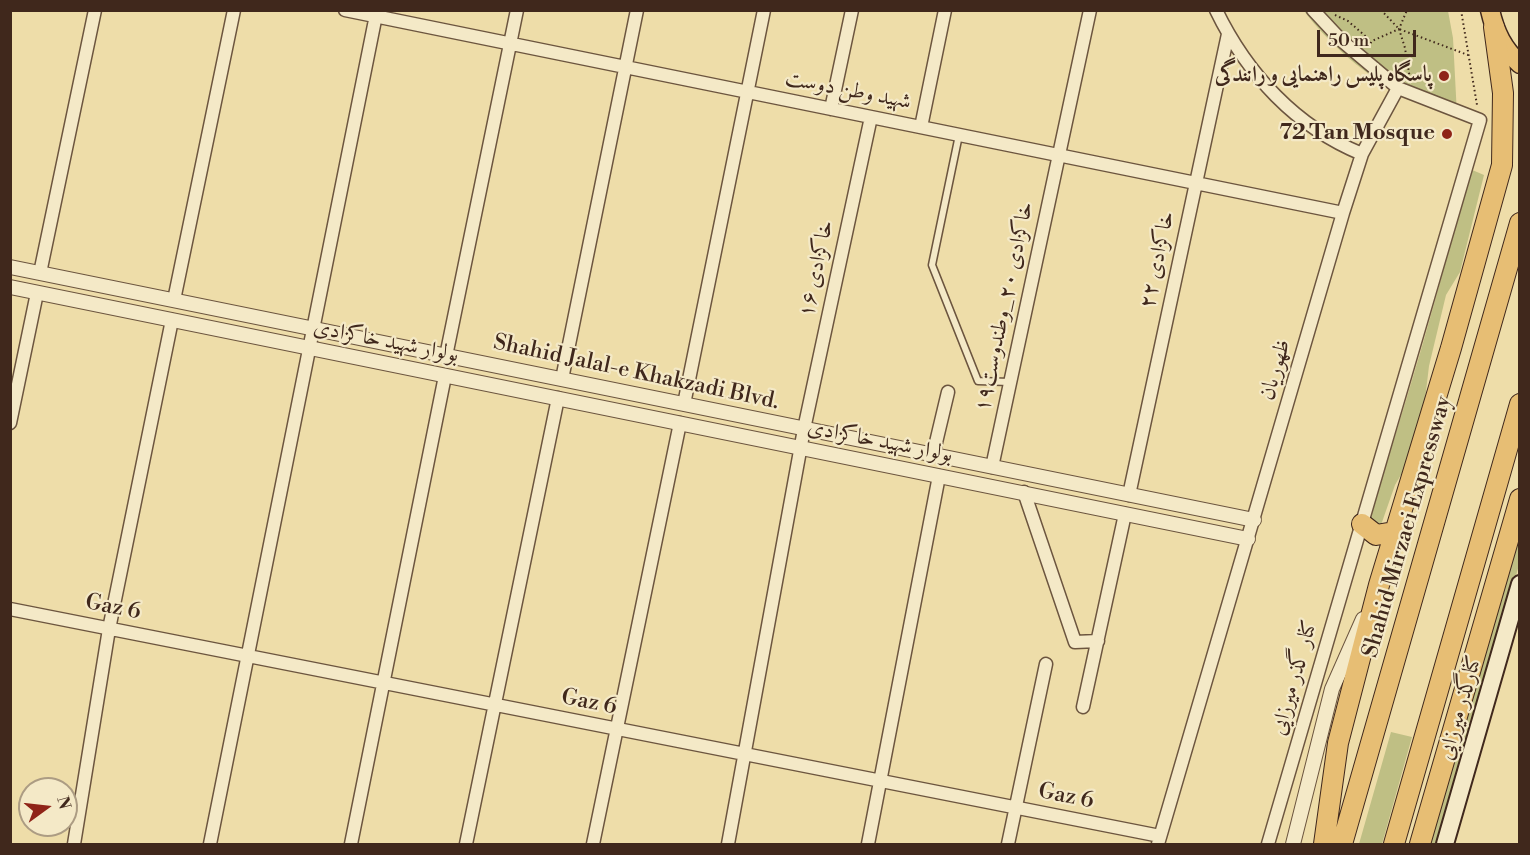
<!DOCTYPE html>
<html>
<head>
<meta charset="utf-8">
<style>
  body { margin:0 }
  #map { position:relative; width:1530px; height:855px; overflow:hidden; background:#eedda9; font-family:"Libre Bodoni",serif }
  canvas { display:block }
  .frame { position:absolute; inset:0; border:12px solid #40281c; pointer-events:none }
  .north { position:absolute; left:18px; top:777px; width:60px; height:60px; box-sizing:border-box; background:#f4e9c7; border:2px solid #ac9c83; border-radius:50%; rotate:75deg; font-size:16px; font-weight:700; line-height:24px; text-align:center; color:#40281c }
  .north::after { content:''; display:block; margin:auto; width:21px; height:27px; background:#8f2418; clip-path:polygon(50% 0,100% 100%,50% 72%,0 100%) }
  .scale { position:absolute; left:1317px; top:30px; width:99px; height:27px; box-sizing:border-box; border:3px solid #40281c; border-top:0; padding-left:8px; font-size:18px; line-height:21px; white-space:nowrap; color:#40281c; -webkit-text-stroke:4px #f4e9c7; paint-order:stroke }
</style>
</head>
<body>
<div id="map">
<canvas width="1530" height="855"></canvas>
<div class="frame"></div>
<div class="north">N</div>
<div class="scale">50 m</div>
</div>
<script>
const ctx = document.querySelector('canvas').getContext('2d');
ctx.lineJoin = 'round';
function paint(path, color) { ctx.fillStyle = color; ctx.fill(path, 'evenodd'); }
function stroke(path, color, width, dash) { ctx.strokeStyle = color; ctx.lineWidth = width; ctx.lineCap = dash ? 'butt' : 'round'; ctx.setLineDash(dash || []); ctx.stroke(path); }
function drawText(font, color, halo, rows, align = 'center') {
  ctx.font = font + ' "Libre Bodoni",Amiri,serif'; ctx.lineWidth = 4.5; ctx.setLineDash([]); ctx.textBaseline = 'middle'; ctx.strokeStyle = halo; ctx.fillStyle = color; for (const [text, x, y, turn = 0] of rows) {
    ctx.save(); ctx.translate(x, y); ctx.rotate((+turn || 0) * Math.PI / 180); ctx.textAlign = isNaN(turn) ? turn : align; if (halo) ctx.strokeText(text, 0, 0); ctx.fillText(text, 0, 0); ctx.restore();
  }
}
paint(new Path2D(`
  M1304,11H1448L1453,38L1457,115C1439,109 1420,104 1404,96C1368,78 1327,42 1304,11Z
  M1470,169L1484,175L1460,272L1446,295L1429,366L1424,408L1409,461L1395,485L1381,525L1372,528L1368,519C1407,404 1440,287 1470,169Z
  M1519,530V565L1439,844H1430Z
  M1391,732L1412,737L1382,844H1359Z`), '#bfbf84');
const service = new Path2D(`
  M959,135L932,265L978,381L1010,382`);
const minor = new Path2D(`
  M345,10L1343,213
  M1216,10C1247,74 1296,127 1362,154
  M831,109L852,10
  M921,127L945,10
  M40,273L95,10
  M174,300L234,10
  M446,356L517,10
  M562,379L637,10
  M684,404L764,10
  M10,423L37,293
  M933,455L948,392
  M992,467L1090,10
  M1024,492L1075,642L1098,641
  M1129,495L1228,34
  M10,609L1160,836
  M1083,707L1125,514
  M74,844L109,629L172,320
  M210,844L377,10
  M351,844L445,376
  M466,844L558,398
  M593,844L680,423
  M728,844L804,429L871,117
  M868,844L939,476
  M1008,844L1046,664
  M1158,844L1343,213L1362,154L1398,88
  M1268,844L1480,120L1398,88L1342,41L1313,10`);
const tertiary = new Path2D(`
  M10,267L1254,520
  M10,287L1248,539
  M1293,844L1332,689L1363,619`);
const secondary = new Path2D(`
  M1445,844L1520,584`);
const primary = new Path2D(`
  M1490,10C1495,32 1503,49 1520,64`);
const trunk = new Path2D(`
  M1362,524L1376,535L1394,532
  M1324,844L1338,743L1379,585L1451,348L1502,165L1503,93L1494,27
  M1342,844L1520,223
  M1394,844L1520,404
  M1420,844L1520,499`);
stroke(service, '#6c553f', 9);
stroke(minor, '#6c553f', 15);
stroke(tertiary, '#6c553f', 16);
stroke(secondary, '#40281c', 20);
stroke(primary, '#40281c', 21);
stroke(trunk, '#40281c', 22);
stroke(new Path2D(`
  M1381,10L1399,29L1468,55
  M1461,10L1477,105
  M1335,15L1348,21L1371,41
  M1399,29L1405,48L1410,79
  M1368,47L1372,41L1399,29L1407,10`), '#40281c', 2, [1.5, 3]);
stroke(service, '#f4e9c7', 6);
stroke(minor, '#f4e9c7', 12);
stroke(tertiary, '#f4e9c7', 14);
stroke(secondary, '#f4e9c7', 16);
stroke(primary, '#e7be74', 18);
stroke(trunk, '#e7be74', 20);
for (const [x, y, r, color] of [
  [1444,76,6,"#8f2418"],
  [1447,134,6,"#8f2418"]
]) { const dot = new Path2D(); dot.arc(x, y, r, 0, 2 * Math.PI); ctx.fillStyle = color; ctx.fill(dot); stroke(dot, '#f4e9c7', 2); }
drawText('bold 22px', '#40281c', '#f4e9c7', [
  ["پاسگاه پلیس راهنمایی و رانندگی",1432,76],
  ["72 Tan Mosque",1435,134]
], 'right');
drawText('22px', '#40281c', '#f4e9c7', [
  ["شهید وطن دوست",848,91,11],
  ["خاکزادی ۲۲",1158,260,-78],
  ["خاکزادی ۱۶",817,269,-78],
  ["خاکزادی ۲۰_وطندوست۱۹",1005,307,-78],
  ["بولوار شهید خاکزادی",386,342,11],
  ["ظهوریان",1276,370,-74],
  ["Shahid Jalal-e Khakzadi Blvd.",636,373,12],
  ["بولوار شهید خاکزادی",880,442,11],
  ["Shahid Mirzaei Expressway",1408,527,-74],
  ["Gaz 6",113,608,11],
  ["کنار گذر میرزایی",1295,678,-74],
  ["Gaz 6",589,703,11],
  ["کنارگذر میرزایی",1461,708,-74],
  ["Gaz 6",1066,797,11]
]);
</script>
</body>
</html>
